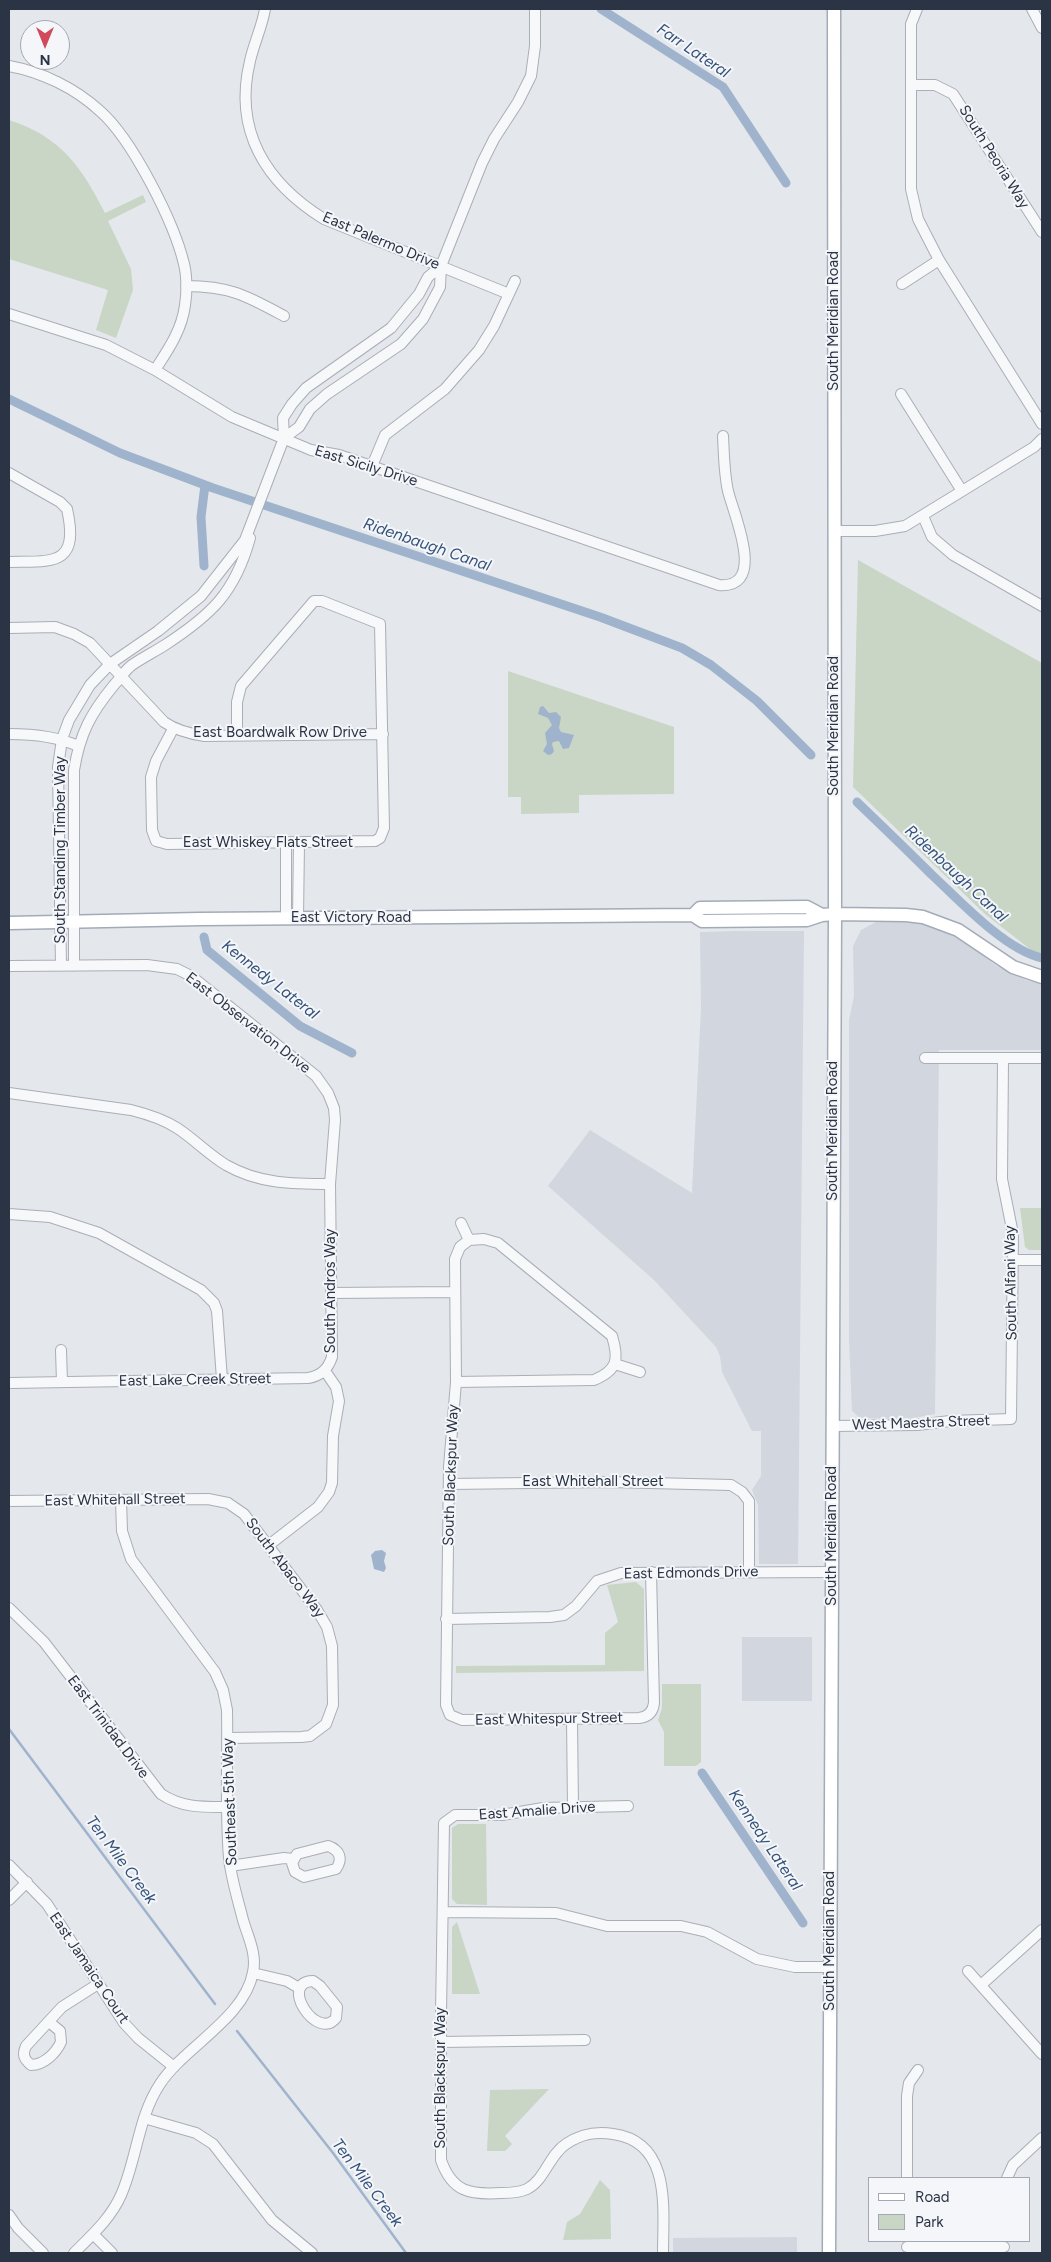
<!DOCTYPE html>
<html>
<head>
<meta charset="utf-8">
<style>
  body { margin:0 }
  #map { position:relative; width:1051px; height:2262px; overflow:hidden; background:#e4e7ec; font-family:Figtree,sans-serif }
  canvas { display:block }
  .frame { position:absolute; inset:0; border:10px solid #2b3445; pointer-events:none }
  .legend { position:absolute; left:868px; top:2177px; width:162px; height:65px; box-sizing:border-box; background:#f4f6f9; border:1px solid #a4a8b1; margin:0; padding:6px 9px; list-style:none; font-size:15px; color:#2b3445 }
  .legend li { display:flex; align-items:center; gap:10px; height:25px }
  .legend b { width:25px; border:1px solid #a4a8b1 }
  .north { position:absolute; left:20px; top:20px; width:50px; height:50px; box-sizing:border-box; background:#f4f6f9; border:1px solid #a4a8b1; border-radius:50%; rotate:180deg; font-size:14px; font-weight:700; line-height:20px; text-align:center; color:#2b3445 }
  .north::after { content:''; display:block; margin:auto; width:18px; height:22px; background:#d1495b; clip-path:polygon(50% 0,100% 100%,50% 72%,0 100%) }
</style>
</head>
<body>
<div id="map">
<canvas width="1051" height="2262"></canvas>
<div class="frame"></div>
<ul class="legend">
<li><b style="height:6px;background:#fff"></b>Road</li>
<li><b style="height:14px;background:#c9d6c5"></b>Park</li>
</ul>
<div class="north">N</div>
</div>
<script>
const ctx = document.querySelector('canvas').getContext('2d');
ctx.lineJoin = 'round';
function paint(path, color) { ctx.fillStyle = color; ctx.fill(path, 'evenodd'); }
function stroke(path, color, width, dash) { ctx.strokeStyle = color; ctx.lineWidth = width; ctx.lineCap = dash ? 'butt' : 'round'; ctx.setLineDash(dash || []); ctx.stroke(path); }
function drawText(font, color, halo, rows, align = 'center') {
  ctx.font = font + ' Figtree,sans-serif'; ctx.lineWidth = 4; ctx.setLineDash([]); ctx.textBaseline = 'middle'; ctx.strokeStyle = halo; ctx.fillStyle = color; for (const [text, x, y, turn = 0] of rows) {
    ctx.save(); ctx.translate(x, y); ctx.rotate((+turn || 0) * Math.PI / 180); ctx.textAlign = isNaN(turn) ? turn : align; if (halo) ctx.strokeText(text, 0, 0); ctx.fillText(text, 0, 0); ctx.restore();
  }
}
paint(new Path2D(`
  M878,921L920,923L950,933L971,945L995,965L1026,980L1042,984V1050H939L935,1414L908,1419L860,1418L852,1411L849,1339V1020L854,996L853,946L861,930Z
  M736,931H804L798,1564H759L758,1505L752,1490L761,1476V1431H752L722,1372L720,1356L716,1347L654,1280L548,1186L590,1130L692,1193L701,1008L700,932Z
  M742,1637H812V1701H742Z
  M797,2237V2253H673V2238Z`), '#d2d6de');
paint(new Path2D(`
  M9,120C61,137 81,166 105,213L143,195L146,202L108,221L131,269L133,290L116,338L96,330L108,290L9,259Z
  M858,560L1042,663V954L1035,953L985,914L853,787Z
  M508,671L674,727V794L579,795V813L521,814V797H508Z
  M1020,1208H1042V1250H1029L1025,1247Z
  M636,1582L644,1589V1671L456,1673V1666L605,1665V1633L618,1622L607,1585Z
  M662,1684H701V1762L696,1766H664V1732L658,1720L662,1708Z
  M458,1824H486L487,1905L457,1904L452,1899V1828Z
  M457,1922L480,1994H452V1927Z
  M549,2089L505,2136L512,2144L505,2151H487L490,2090Z
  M600,2180L610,2190L611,2239L563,2240L567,2222L580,2214Z`), '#c9d6c5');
paint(new Path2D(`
  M543,706L549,713L556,712L561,717L559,728L561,732L574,735L569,748L563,749L559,741L553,742L552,744L554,751L552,754L548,755L543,751L547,744L545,733L552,725L548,718L538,714L540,707Z
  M382,1550L386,1553L384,1561L386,1568L384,1572L374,1569L371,1555L375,1551Z`), '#9fb4cc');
stroke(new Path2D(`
  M9,1729L215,2004
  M237,2031L333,2153L406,2253`), '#9fb4cc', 2.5);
stroke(new Path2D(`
  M601,9L723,87L786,183
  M9,399L120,453L213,488L600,617L682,648L711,665L757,701L811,755
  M204,566L201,517L205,485
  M857,802C882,826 907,850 931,874C959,900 1005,950 1042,958
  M204,937L207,950L300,1026L352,1053
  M702,1773L803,1923`), '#9fb4cc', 9);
const minor = new Path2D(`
  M265,9C262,27 254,43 250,61C233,131 266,183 324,219L509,294
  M917,9L911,24V189L918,219L939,260L1042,424
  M1032,9L1042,28
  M9,66C42,72 75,88 100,111C132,139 174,222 184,264C187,276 187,293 185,305C182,330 168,350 155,370
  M911,85H935L953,94L1042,232
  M902,284L939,260
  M186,286C230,286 247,296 284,316
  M9,314L106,345L155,370L232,417L311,450L339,455L719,585C768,589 733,513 728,491C724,473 724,454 723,436
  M901,394L962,491
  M284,438L299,427L310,409L327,394L401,344L423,319L440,287L441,266L482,163L494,139L518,102L531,76L535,46V9
  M372,466L385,435L445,389L479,350L494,326L515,281
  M9,473L60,502L67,509C80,567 52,561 9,562
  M923,516L932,537L953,555L1042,606
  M834,531H875L905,526L1034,447L1042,439
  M9,628L55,627L74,634L90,643L164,722C177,731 190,734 205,736L383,734
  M173,729L156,761L151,777L152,830L156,841L167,844L375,841L380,838L384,828L380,624L322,601H314L241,686L237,702V735
  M9,734C33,734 56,736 78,746
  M286,843V918
  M298,918L299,843
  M9,966L147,965L177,969L191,976L316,1076L328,1093L334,1108L335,1120L330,1184L332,1357C328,1369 321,1376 308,1378L9,1383
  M61,966L58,767L62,739L69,720L90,685L110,664L158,631L201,596L245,540L284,438L283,418L292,404L306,388L391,328L419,294L428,277L441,266
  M74,966V770C80,733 91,713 114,685C120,679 125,670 132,665C142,658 154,652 165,645C211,615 235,593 250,538
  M925,1058H1042
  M9,1093L131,1110C147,1114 163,1119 177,1128C194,1139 208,1154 226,1165C259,1184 293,1184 330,1184
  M9,1214L50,1217L99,1233L201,1290L214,1303L217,1311L222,1379
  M461,1223L469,1240
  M469,1240L460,1247L455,1259L456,1382L449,1467L446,1705L450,1715L462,1720L639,1718C648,1717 653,1712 654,1703L651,1572
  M1013,1260H1042
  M331,1293L454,1292
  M61,1350L62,1382
  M615,1364L640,1372
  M456,1382L594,1380C618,1370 619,1359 612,1336L498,1243L484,1239L469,1240
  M832,1426L917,1425L950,1421L1011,1419L1013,1234L1002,1179L1003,1059
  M449,1484L610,1482L731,1485L742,1492L749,1501V1572
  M9,1501L208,1499L228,1503L244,1514L317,1610L327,1627L332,1646L333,1705L326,1724L310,1736L301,1737L228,1738
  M269,1545L318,1507L329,1492L332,1483L333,1436L339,1401L336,1387L325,1371
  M9,1608L44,1642L161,1794C182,1808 203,1807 228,1807
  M446,1619L550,1617L564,1615L576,1606L597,1581L621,1573L832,1572
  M572,1719L573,1807
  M628,1806L543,1808L502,1815H455L444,1823L441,2014V2160C452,2192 470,2195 501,2193C509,2193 519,2193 527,2189C545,2180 549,2155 566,2144C581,2134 595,2131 613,2134C672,2142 663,2209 663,2253
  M328,1846C340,1850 343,1859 336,1869L304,1877L295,1872L292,1863L297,1854Z
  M9,1865L47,1904L124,2023L138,2038L174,2067
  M230,1866L284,1858L293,1859
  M9,1900L27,1882
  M443,1912L556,1913L607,1926H681L707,1932L757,1959L795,1967H830
  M968,1971L1042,2054
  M253,1973L287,1981L299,1988
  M313,1981L320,1986L337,2007L336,2018C317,2042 278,1982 313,1981Z
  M981,1985L1042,1930
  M49,2022L60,2031L61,2042C56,2053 44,2065 31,2065C24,2059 22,2055 26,2046L62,2007L98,1984
  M441,2042L585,2040
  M144,2118L196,2133L213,2144L272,2220L312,2253
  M907,2178V2096L909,2083L918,2070
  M1007,2178L1013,2165L1042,2138
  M9,2215L18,2228L43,2253
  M93,2234L112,2253
  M907,2247H1004
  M74,2253C92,2235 111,2218 121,2195C137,2159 138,2117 160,2084C184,2047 245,2018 253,1972C257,1954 248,1937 243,1920C238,1900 231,1878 229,1858C225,1809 228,1759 227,1710L223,1690L215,1672L131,1559L122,1531L121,1500`);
const major = new Path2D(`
  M693,915L700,908L807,907L822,915
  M9,923L200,919L693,915L702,921L807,920L822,915L835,914L906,915L923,917L958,930L1013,967L1042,977
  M829,2253L835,914L834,9`);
stroke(minor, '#a9aeb7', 12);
stroke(major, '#a3abb8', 15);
stroke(minor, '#f7f8fa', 10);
stroke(major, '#fff', 12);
drawText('15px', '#2b3445', '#f4f6f9', [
  ["South Peoria Way",994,157,58],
  ["East Palermo Drive",381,241,23],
  ["South Meridian Road",834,321,-90],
  ["East Sicily Drive",366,466,17],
  ["South Meridian Road",834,726,-90],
  ["East Boardwalk Row Drive",280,733],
  ["East Whiskey Flats Street",268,843],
  ["South Standing Timber Way",61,850,-90],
  ["East Victory Road",351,918],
  ["East Observation Drive",248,1023,38],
  ["South Meridian Road",833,1131,-90],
  ["South Alfani Way",1011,1283,-91],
  ["South Andros Way",331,1291,-90],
  ["East Lake Creek Street",195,1380,-1],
  ["West Maestra Street",921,1423,-2],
  ["South Blackspur Way",451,1475,-88],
  ["East Whitehall Street",593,1482],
  ["East Whitehall Street",115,1500,-1],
  ["South Meridian Road",832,1536,-90],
  ["South Abaco Way",285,1568,53],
  ["East Edmonds Drive",691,1573,-1],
  ["East Whitespur Street",549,1719,-1],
  ["East Trinidad Drive",108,1727,53],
  ["Southeast 5th Way",230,1802,-92],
  ["East Amalie Drive",537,1811,-4],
  ["South Meridian Road",830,1941,-90],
  ["East Jamaica Court",89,1968,56],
  ["South Blackspur Way",441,2078,-90]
]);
drawText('italic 16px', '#34527a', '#f4f6f9', [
  ["Farr Lateral",693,51,34],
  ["Ridenbaugh Canal",427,545,19],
  ["Ridenbaugh Canal",956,874,43],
  ["Kennedy Lateral",270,980,38],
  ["Kennedy Lateral",765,1840,56],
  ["Ten Mile Creek",121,1860,53],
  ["Ten Mile Creek",367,2183,53]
]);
</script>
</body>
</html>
